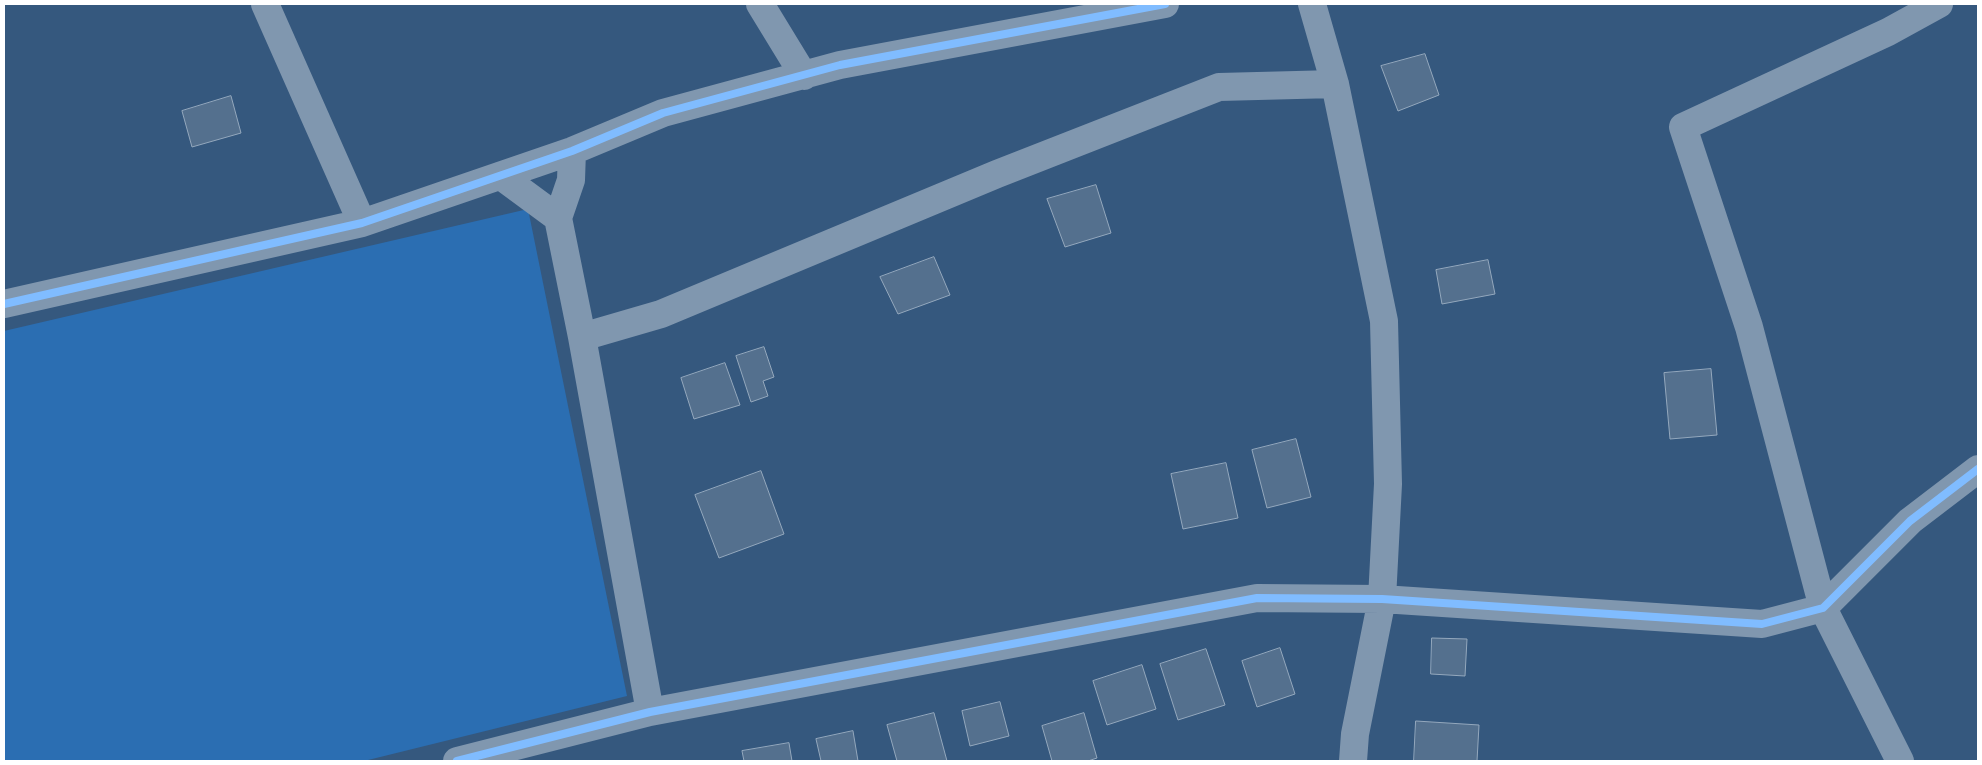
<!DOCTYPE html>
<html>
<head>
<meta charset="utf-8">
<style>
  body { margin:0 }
  #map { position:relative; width:1982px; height:765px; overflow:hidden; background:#35587e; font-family:"Exo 2",sans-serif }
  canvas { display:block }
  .frame { position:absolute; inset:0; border:5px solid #fff; pointer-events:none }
</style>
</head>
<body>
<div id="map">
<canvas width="1982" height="765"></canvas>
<div class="frame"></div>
</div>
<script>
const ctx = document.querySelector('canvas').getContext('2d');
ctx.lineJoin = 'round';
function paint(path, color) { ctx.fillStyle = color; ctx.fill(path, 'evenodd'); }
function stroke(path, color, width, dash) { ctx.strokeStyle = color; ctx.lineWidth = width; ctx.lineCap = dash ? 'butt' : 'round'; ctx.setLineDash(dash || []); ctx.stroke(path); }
paint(new Path2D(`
  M528,209L627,696L364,761H4V331Z`), '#2b6eb2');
const building = new Path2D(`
  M1425,54L1439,95L1398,111L1381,66Z
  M231,96L241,133L192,147L182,111Z
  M1096,185L1111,233L1065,247L1047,199Z
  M934,257L950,295L898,314L880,277Z
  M1488,260L1495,294L1442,304L1436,270Z
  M764,347L774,377L763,381L768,396L751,402L736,356Z
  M725,363L740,405L694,419L681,378Z
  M1711,369L1717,435L1670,439L1664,373Z
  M1296,439L1311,497L1267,508L1252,450Z
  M1226,463L1238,518L1183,529L1171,474Z
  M761,471L784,534L719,558L695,495Z
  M1432,638L1467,639L1465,676L1431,674Z
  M1280,648L1295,694L1257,707L1242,661Z
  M1206,649L1225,705L1178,720L1160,664Z
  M1142,665L1156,709L1107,725L1093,681Z
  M1000,702L1009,736L970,746L962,711Z
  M934,713L947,761H897L887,725Z
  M1084,713L1097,758L1088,761H1052L1042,726Z
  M1416,721L1479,725L1477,761H1414Z
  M853,731L858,761H821L816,739Z
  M789,743L792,761H744L742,751Z`);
paint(building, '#54708e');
stroke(building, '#94a8bd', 1);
stroke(new Path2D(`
  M265,4L362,223
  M760,4L804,76
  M1312,4L1335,84L1384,321L1388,484L1382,599L1355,734L1353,761
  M572,151L571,180L558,218L582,337L661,314L997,174L1219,87L1335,84
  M501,176L558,218
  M4,304L362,223L572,151L663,113L840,65L1165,4
  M582,337L650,712
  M457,761L650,712L1257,598L1382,599L1762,624L1823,608L1910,521L1978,469
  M1900,761L1823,608L1749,327L1683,127L1888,32L1939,4`), '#8097af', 28);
stroke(new Path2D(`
  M4,304L362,223L572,151L663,113L840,65L1165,4
  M457,761L650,712L1257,598L1382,599L1762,624L1823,608L1910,521L1978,469`), '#80bcff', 8);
</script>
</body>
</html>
